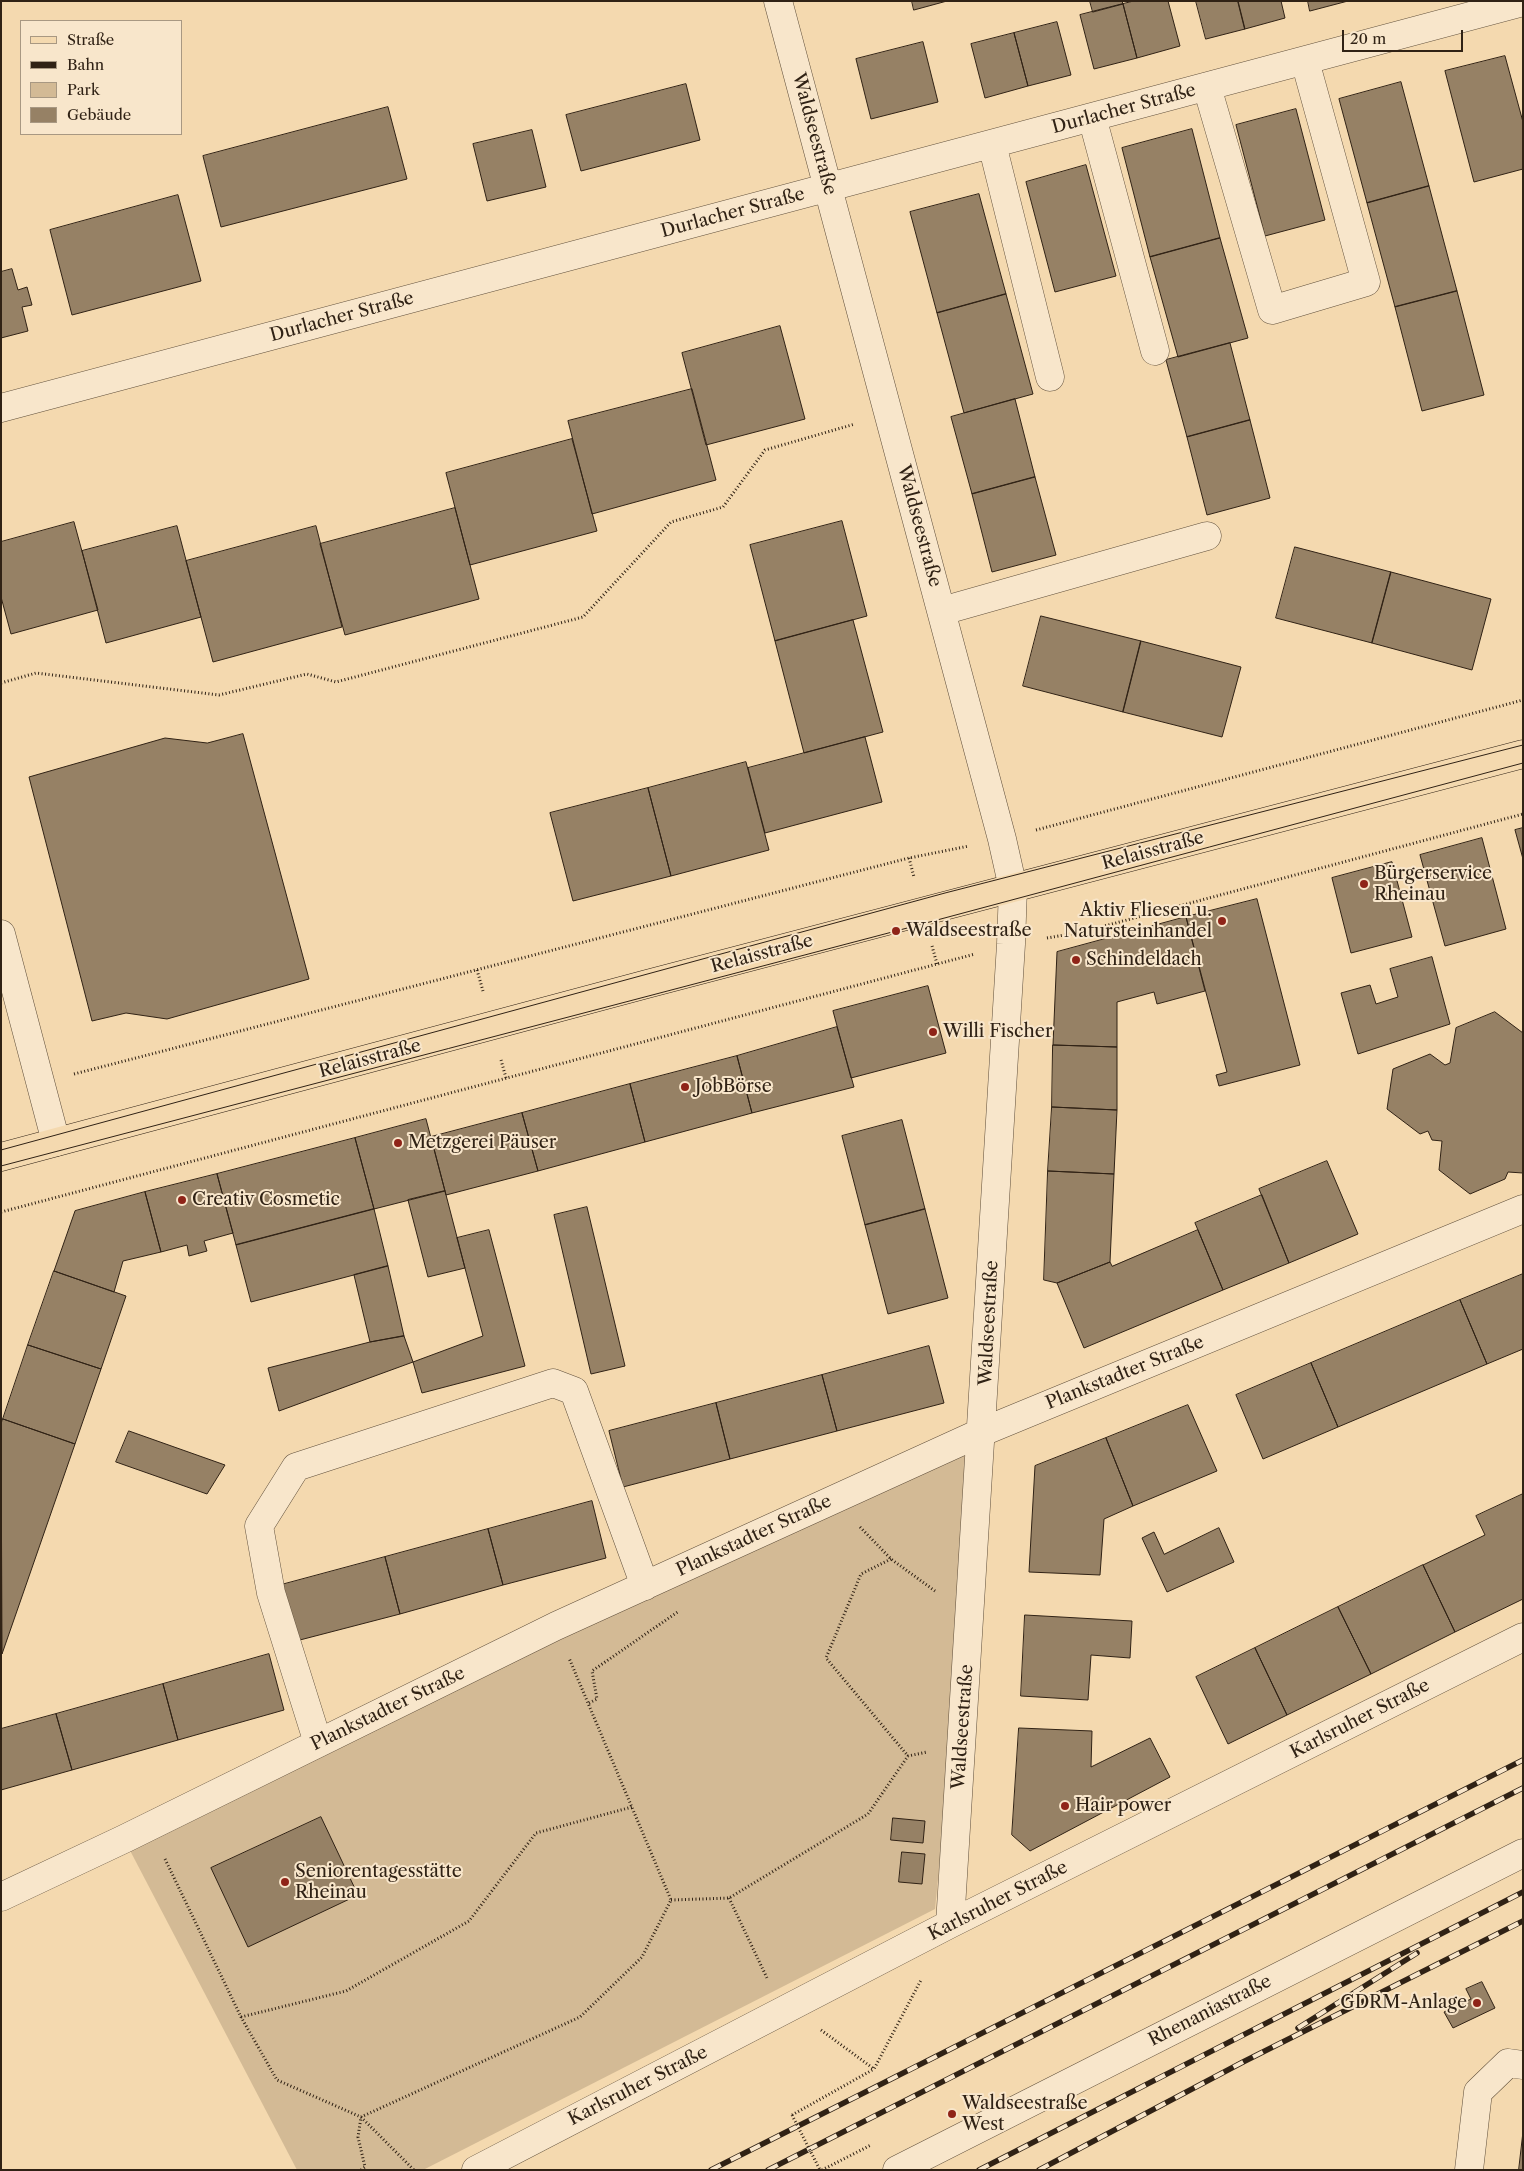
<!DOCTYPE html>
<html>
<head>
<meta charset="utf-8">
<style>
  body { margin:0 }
  #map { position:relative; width:1524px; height:2171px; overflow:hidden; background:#f4d9af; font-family:"Libre Caslon Text",serif }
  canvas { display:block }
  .frame { position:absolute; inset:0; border:2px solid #302215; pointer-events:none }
  .legend { position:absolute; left:20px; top:20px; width:162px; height:115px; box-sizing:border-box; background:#f8e6cb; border:1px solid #a89882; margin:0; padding:6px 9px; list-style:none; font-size:15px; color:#302215 }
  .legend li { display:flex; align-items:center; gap:10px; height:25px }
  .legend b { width:25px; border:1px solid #a89882 }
  .scale { position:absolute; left:1342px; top:30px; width:121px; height:22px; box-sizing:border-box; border:2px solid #302215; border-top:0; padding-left:6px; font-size:15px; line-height:18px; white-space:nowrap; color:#302215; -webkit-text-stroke:4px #f8e6cb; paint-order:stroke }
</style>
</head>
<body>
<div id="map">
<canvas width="1524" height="2171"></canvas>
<div class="frame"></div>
<ul class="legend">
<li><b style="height:6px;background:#f4d9af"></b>Straße</li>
<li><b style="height:6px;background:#302215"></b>Bahn</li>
<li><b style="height:14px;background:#d3ba95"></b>Park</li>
<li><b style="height:14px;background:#968165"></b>Gebäude</li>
</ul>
<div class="scale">20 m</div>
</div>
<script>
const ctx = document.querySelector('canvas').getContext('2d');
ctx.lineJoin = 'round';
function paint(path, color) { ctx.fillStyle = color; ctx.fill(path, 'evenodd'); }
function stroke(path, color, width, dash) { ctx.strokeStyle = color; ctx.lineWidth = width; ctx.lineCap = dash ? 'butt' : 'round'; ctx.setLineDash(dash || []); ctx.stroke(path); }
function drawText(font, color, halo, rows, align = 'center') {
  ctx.font = font + ' "Libre Caslon Text",serif'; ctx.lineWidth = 4; ctx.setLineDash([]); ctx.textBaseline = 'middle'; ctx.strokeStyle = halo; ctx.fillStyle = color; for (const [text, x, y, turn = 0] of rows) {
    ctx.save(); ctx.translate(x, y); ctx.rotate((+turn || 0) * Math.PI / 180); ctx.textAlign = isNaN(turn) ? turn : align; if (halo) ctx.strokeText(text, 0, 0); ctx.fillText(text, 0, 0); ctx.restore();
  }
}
paint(new Path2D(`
  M982,1432L935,1909L423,2170H297L124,1839Z`), '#d3ba95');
const building = new Path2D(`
  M912,1H947L914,10Z
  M1090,1H1122L1123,4L1093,12Z
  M1134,1H1168L1180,46L1137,58L1123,4Z
  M1196,1H1238L1245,29L1206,39Z
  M1238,1H1281L1285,18L1245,29Z
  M1308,1H1348L1310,11Z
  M1123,4L1137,58L1094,69L1080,15Z
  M1057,22L1071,75L1028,86L1014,33Z
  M1014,33L1028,86L985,98L971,44Z
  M923,42L938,102L871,119L856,59Z
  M1505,56L1523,122V169L1474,182L1445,71Z
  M1401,82L1429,186L1367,203L1339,99Z
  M686,84L700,140L581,171L566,115Z
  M388,107L407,179L221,227L203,156Z
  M1296,109L1325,220L1265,236L1236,125Z
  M1192,129L1220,238L1150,257L1122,148Z
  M532,130L546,187L487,201L473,144Z
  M1086,165L1116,276L1055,292L1026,182Z
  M1429,186L1457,291L1395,307L1367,203Z
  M979,194L1006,294L937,313L910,212Z
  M178,195L201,281L72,315L50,230Z
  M1220,238L1248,338L1178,357L1150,257Z
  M12,269L18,290L27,287L32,305L22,307L28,331L1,338V272Z
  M1457,291L1484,395L1422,411L1395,307Z
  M1006,294L1033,394L964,413L937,313Z
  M780,326L805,419L706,445L682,353Z
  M1230,343L1250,420L1187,437L1166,360Z
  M692,389L716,480L592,514L568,421Z
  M1015,399L1035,477L972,494L951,417Z
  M1250,420L1270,498L1207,515L1187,437Z
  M572,439L597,531L470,565L446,473Z
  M1035,477L1056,555L992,572L972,494Z
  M455,508L479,599L345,635L320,544Z
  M842,521L867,616L775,641L750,545Z
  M74,522L98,610L11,634L1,597V542Z
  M177,526L201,617L106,643L82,551Z
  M316,526L342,627L213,662L186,561Z
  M1295,547L1391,572L1372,643L1276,618Z
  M1391,572L1491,599L1472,670L1372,643Z
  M1041,616L1141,641L1123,712L1023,686Z
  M853,620L883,732L804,753L775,641Z
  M1141,641L1241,667L1222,737L1123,712Z
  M243,734L309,979L167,1019L126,1013L92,1021L29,777L165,738L207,743Z
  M865,737L882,802L765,833L748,768Z
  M746,762L769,850L671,876L648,788Z
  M648,788L671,876L573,901L550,813Z
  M1523,828V859L1515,830Z
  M1482,838L1506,929L1445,946L1420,855Z
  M1392,862L1412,937L1351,953L1332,878Z
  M1257,899L1300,1065L1219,1086L1216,1075L1227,1072L1186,917Z
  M1186,917L1205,991L1157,1004L1154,992L1117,1002V1047L1053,1045L1057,952Z
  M1432,957L1450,1024L1358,1054L1341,993L1370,985L1376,1004L1398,997L1390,969Z
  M928,986L946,1053L851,1078L833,1011Z
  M1495,1012L1523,1033V1173L1508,1172L1505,1179L1470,1194L1439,1170L1442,1141L1432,1140L1428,1131L1420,1134L1387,1109L1393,1069L1430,1054L1445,1065L1450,1063L1456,1028Z
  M837,1027L854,1087L752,1113L737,1056Z
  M1053,1045L1117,1047V1110L1052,1107Z
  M737,1056L752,1113L645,1142L630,1084Z
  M630,1084L645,1142L538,1171L522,1113Z
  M1052,1107L1117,1110L1114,1174L1048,1171Z
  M522,1113L538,1171L446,1195L431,1137Z
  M426,1119L445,1191L374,1209L355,1138Z
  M902,1120L925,1209L865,1225L842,1136Z
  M355,1138L374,1209L236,1245L217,1174Z
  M1327,1161L1358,1234L1289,1263L1259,1189Z
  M1048,1171L1114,1174L1110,1262L1057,1283L1044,1280Z
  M217,1174L233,1233L204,1241L207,1251L189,1256L187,1245L161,1252L145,1192Z
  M445,1191L465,1268L428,1277L408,1200Z
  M145,1192L161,1252L123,1261L114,1292L54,1271L75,1211Z
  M1262,1195L1289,1263L1223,1290L1195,1223Z
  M587,1207L625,1366L591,1374L554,1215Z
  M374,1209L388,1266L251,1302L236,1245Z
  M925,1209L948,1298L888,1314L865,1225Z
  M489,1230L525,1366L422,1393L413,1362L483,1336L457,1238Z
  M1198,1230L1223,1290L1084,1348L1057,1283L1110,1262L1112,1266Z
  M388,1266L404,1336L370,1342L354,1275Z
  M54,1271L126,1296L101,1369L28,1345Z
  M1523,1274V1349L1487,1364L1460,1300Z
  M1460,1300L1487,1364L1338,1427L1311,1363Z
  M404,1336L413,1362L279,1411L268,1368L370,1342Z
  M28,1345L101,1369L75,1444L3,1419Z
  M929,1346L944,1403L837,1431L822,1375Z
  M1311,1363L1338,1427L1263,1459L1236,1395Z
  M822,1375L837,1431L730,1459L716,1403Z
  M716,1403L730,1459L623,1487L609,1431Z
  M1188,1405L1217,1471L1133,1506L1106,1438Z
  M3,1419L75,1444L2,1654L1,1424Z
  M129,1431L225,1465L207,1494L116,1462Z
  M1106,1438L1133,1506L1104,1519L1100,1575L1029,1572L1035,1466Z
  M1523,1494V1599L1455,1632L1423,1565L1485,1535L1476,1516Z
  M592,1501L606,1558L503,1585L488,1529Z
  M1219,1528L1234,1562L1167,1592L1142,1538L1154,1532L1164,1554Z
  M488,1529L503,1585L400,1614L385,1557Z
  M385,1557L400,1614L296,1641L281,1585Z
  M1423,1565L1455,1632L1371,1674L1338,1607Z
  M1338,1607L1371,1674L1287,1715L1255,1648Z
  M1025,1615L1132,1621L1130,1658L1091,1655L1088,1700L1021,1696Z
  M1255,1648L1287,1715L1228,1744L1196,1677Z
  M269,1654L284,1710L178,1740L163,1684Z
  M163,1684L178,1740L72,1770L56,1714Z
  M56,1714L72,1770L1,1790V1729Z
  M1019,1728L1092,1731L1091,1767L1150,1738L1170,1777L1030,1851L1012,1835Z
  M321,1817L358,1895L248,1947L211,1868Z
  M893,1818L925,1821L923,1843L891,1840Z
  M902,1852L925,1854L922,1884L899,1882Z
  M1482,1982L1495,2008L1453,2028L1444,2012L1471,1999L1466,1989Z
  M1523,2132V2170H1519Z`);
paint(building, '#968165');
stroke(building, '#302215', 1);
const minor = new Path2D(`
  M778,1L1002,839L1013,888L1011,944L950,1924
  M1207,87L1272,310L1366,282L1305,61
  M1092,117L1155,351
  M992,144L1050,377
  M1,408L1523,2
  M942,611L1207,536
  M1,934L56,1142
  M318,1743L271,1593L259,1526L296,1467L553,1383L574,1391L645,1586
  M1,1897L124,1839L556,1626L982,1432L1523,1209
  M476,2170L950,1924L1523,1637
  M897,2170L1523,1853
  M1469,2170L1478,2092L1508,2063L1523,2065`);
const major = new Path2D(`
  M1,1157L647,984L1523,754`);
stroke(minor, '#61503c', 29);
stroke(major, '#302215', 29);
stroke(new Path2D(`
  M1,683L36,673L219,695L307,674L336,682L583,617L671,522L723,507L765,450L855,424
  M1036,830L1523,700
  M909,858L914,877
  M1047,938L1082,932L1523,814
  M932,946L937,964
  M477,970L483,991
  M501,1060L506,1078
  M74,1074L909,858L969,846
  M1,1212L975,954
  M860,1527L891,1559L935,1591
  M891,1559L861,1574L826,1658L908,1756
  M589,1703L597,1699L592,1671L679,1611
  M165,1859L241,2017L277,2080L361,2117L580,2017L642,1957L671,1900L569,1658
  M729,1898L767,1978
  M671,1900L729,1898L868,1814L908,1756L927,1752
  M241,2017L346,1991L469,1921L536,1833L632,1807
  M821,2030L874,2069L921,1980
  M792,2115L874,2069
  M361,2117L414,2170
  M361,2170L365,2167L358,2137L361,2117
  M822,2170L871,2145`), '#302215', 3, [1, 2.5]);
stroke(minor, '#f8e6cb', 28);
stroke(major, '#f4d9af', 28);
stroke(new Path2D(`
  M1,1150L945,893L1523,745
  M1,1166L896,931L1523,763`), '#302215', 1);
const rail = new Path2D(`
  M1298,2028L1417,1953
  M711,2170L1523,1760
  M768,2170L1523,1788
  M979,2170L1523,1892
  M1039,2170L1243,2062L1523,1921`);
stroke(rail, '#302215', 5.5);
stroke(rail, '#f8e6cb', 4, [11]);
stroke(new Path2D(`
  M792,2115L820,2170`), '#302215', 3, [1, 2.5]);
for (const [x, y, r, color] of [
  [1364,884,5,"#8f2418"],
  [1222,921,5,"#8f2418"],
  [896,931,5,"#8f2418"],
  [1076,960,5,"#8f2418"],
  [933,1032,5,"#8f2418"],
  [685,1087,5,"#8f2418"],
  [398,1143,5,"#8f2418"],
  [182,1200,5,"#8f2418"],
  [1065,1806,5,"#8f2418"],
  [285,1882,5,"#8f2418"],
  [1477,2003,5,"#8f2418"],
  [952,2114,5,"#8f2418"]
]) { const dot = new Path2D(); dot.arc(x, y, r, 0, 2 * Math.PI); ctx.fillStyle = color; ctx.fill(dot); stroke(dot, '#f8e6cb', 2); }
drawText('18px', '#302215', '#f8e6cb', [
  ["Durlacher Straße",1124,109,-15],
  ["Waldseestraße",814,134,75],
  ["Durlacher Straße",733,213,-15],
  ["Durlacher Straße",342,317,-15],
  ["Waldseestraße",919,526,75],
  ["Relaisstraße",1153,851,-15],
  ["Relaisstraße",762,954,-15],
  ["Relaisstraße",370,1059,-15],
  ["Waldseestraße",989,1323,-87],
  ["Plankstadter Straße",1125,1373,-22],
  ["Plankstadter Straße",754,1536,-25],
  ["Plankstadter Straße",388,1709,-26],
  ["Karlsruher Straße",1360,1719,-27],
  ["Waldseestraße",963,1727,-86],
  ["Karlsruher Straße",998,1901,-27],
  ["Rhenaniastraße",1210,2011,-27],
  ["Karlsruher Straße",638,2086,-27]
]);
drawText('18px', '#302215', '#f8e6cb', [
  ["Bürgerservice",1374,874],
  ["Rheinau",1374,895],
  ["Aktiv Fliesen u.",1212,911,"right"],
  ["Natursteinhandel",1212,932,"right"],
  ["Waldseestraße",906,931],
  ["Schindeldach",1086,960],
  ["Willi Fischer",943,1032],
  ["JobBörse",695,1087],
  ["Metzgerei Päuser",408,1143],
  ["Creativ Cosmetic",192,1200],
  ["Hair power",1075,1806],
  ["Seniorentagesstätte",295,1872],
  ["Rheinau",295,1893],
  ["GDRM-Anlage",1467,2003,"right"],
  ["Waldseestraße",962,2104],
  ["West",962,2125]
], 'left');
</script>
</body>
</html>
